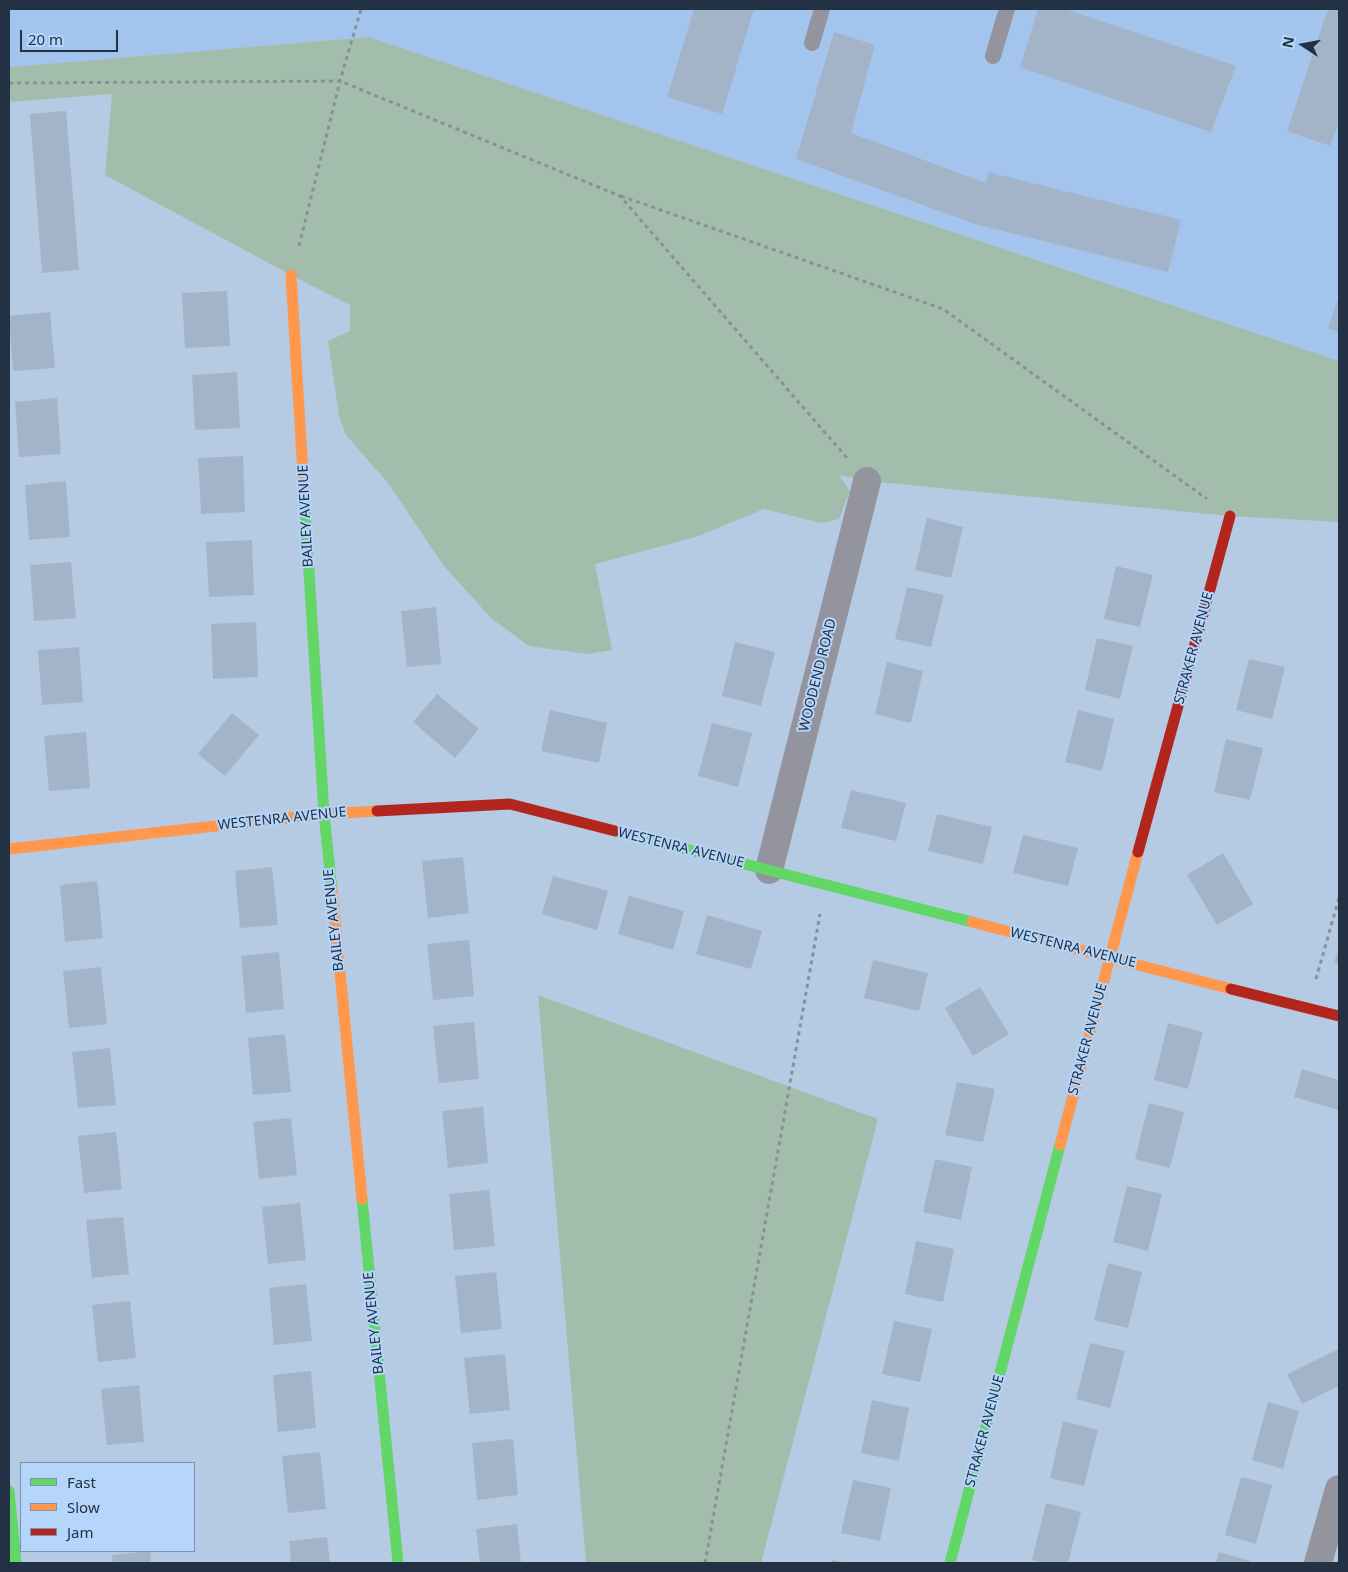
<!DOCTYPE html>
<html>
<head>
<meta charset="utf-8">
<style>
  body { margin:0 }
  #map { position:relative; width:1348px; height:1572px; overflow:hidden; background:#b5cae3; font-family:"Noto Sans",sans-serif }
  canvas { display:block }
  .frame { position:absolute; inset:0; border:10px solid #223144; pointer-events:none }
  .legend { position:absolute; left:20px; top:1462px; width:175px; height:90px; box-sizing:border-box; background:#b5d5fb; border:1px solid #7a93b2; margin:0; padding:6px 9px; list-style:none; font-size:15px; color:#223144 }
  .legend li { display:flex; align-items:center; gap:10px; height:25px }
  .legend b { width:25px; border:1px solid #7a93b2 }
  .north { position:absolute; left:1278px; top:20px; width:50px; height:50px; -webkit-text-stroke:4px #b5d5fb; paint-order:stroke; rotate:281deg; font-size:14px; font-weight:700; line-height:20px; text-align:center; color:#223144 }
  .north::after { content:''; display:block; margin:auto; width:18px; height:22px; background:#223144; clip-path:polygon(50% 0,100% 100%,50% 72%,0 100%) }
  .scale { position:absolute; left:20px; top:30px; width:98px; height:22px; box-sizing:border-box; border:2px solid #223144; border-top:0; padding-left:6px; font-size:15px; line-height:18px; white-space:nowrap; color:#223144; -webkit-text-stroke:4px #b5d5fb; paint-order:stroke }
</style>
</head>
<body>
<div id="map">
<canvas width="1348" height="1572"></canvas>
<div class="frame"></div>
<ul class="legend">
<li><b style="height:6px;background:#63d668"></b>Fast</li>
<li><b style="height:6px;background:#ff974d"></b>Slow</li>
<li><b style="height:6px;background:#b3261e"></b>Jam</li>
</ul>
<div class="north">N</div>
<div class="scale">20 m</div>
</div>
<script>
const ctx = document.querySelector('canvas').getContext('2d');
ctx.lineJoin = 'round';
function paint(path, color) { ctx.fillStyle = color; ctx.fill(path, 'evenodd'); }
function stroke(path, color, width, dash) { ctx.strokeStyle = color; ctx.lineWidth = width; ctx.lineCap = dash ? 'butt' : 'round'; ctx.setLineDash(dash || []); ctx.stroke(path); }
function drawText(font, color, halo, rows, align = 'center') {
  ctx.font = font + ' "Noto Sans",sans-serif'; ctx.lineWidth = 4; ctx.setLineDash([]); ctx.textBaseline = 'middle'; ctx.strokeStyle = halo; ctx.fillStyle = color; for (const [text, x, y, turn = 0] of rows) {
    ctx.save(); ctx.translate(x, y); ctx.rotate((+turn || 0) * Math.PI / 180); ctx.textAlign = isNaN(turn) ? turn : align; if (halo) ctx.strokeText(text, 0, 0); ctx.fillText(text, 0, 0); ctx.restore();
  }
}
paint(new Path2D(`
  M9,9H1339V361L369,37L9,67Z`), '#a3c4ec');
paint(new Path2D(`
  M369,37L1339,361V522L1230,516L867,481L839,475L850,491L839,519L821,523L764,509L696,537L595,564L612,650L587,654L529,646L492,619L443,565L388,483L346,435L339,416L328,341L350,331V305L291,275L105,175L112,94L9,102V67Z
  M538,995L878,1119L761,1563H586Z`), '#a3bdad');
paint(new Path2D(`
  M694,9H754L722,114L667,97Z
  M1038,9H1068L1067,10L1236,66L1211,132L1020,67Z
  M1328,9H1339V128L1337,127L1330,146L1287,131Z
  M834,32L875,45L851,133L986,183L988,172L1181,220L1168,272L975,224L796,159Z
  M66,111L79,270L42,273L30,114Z
  M227,291L230,346L185,348L182,293Z
  M1339,296V332L1328,328Z
  M50,312L55,368L13,371L9,316Z
  M237,372L240,428L195,430L192,375Z
  M57,398L61,454L19,457L15,402Z
  M243,456L245,512L201,514L198,458Z
  M66,481L70,537L29,540L25,485Z
  M927,518L963,527L951,578L915,570Z
  M252,540L254,595L209,597L206,542Z
  M71,562L76,618L34,621L30,565Z
  M1116,566L1153,575L1140,627L1104,619Z
  M907,587L944,595L931,647L895,639Z
  M436,607L441,664L407,667L401,611Z
  M256,622L258,677L213,679L211,624Z
  M1097,638L1133,646L1120,699L1085,690Z
  M735,642L775,652L761,706L722,696Z
  M79,647L83,702L42,705L38,650Z
  M1249,659L1285,667L1272,719L1236,710Z
  M887,662L923,671L911,723L875,714Z
  M437,694L479,729L455,758L413,722Z
  M550,710L607,723L599,763L541,751Z
  M1078,710L1114,719L1102,771L1065,762Z
  M232,713L259,735L225,776L198,754Z
  M712,723L752,733L738,787L698,776Z
  M86,732L90,788L49,791L44,736Z
  M1226,739L1263,748L1250,800L1214,792Z
  M851,790L906,803L896,841L841,828Z
  M937,814L992,827L983,864L928,851Z
  M1023,835L1078,848L1068,886L1013,873Z
  M1223,853L1253,904L1217,925L1187,875Z
  M463,857L469,913L428,918L422,861Z
  M272,867L278,925L240,928L235,871Z
  M553,876L608,891L597,930L542,914Z
  M97,881L103,938L65,942L60,885Z
  M629,896L684,911L673,950L618,934Z
  M707,915L762,931L751,969L696,954Z
  M469,940L474,996L433,1000L427,944Z
  M1339,947V964L1334,963Z
  M279,952L284,1009L246,1013L241,956Z
  M873,960L928,973L919,1011L864,998Z
  M101,967L107,1024L69,1028L63,971Z
  M980,987L1009,1034L973,1056L945,1008Z
  M474,1022L479,1079L439,1083L433,1026Z
  M1168,1023L1203,1032L1188,1089L1154,1080Z
  M285,1034L291,1092L253,1095L248,1038Z
  M110,1048L116,1105L78,1108L72,1052Z
  M1302,1069L1339,1080V1110L1294,1097Z
  M957,1082L995,1089L983,1142L945,1135Z
  M1149,1103L1184,1112L1170,1168L1135,1159Z
  M483,1107L488,1163L448,1168L442,1111Z
  M291,1118L297,1175L259,1179L253,1122Z
  M116,1132L122,1189L84,1193L78,1136Z
  M935,1159L972,1167L961,1220L923,1212Z
  M1127,1186L1162,1194L1148,1251L1113,1242Z
  M489,1190L495,1246L454,1250L449,1194Z
  M300,1203L306,1260L268,1264L262,1207Z
  M123,1217L129,1274L92,1278L86,1220Z
  M916,1241L954,1249L943,1302L905,1294Z
  M1108,1263L1142,1272L1128,1328L1094,1320Z
  M496,1272L502,1329L461,1333L455,1276Z
  M306,1284L312,1341L274,1345L269,1288Z
  M130,1301L136,1358L98,1362L92,1305Z
  M894,1321L932,1329L920,1382L882,1374Z
  M1090,1343L1125,1351L1110,1408L1076,1399Z
  M1339,1349V1386L1302,1404L1287,1374Z
  M505,1354L510,1410L470,1414L464,1358Z
  M311,1371L316,1428L278,1432L273,1375Z
  M139,1385L144,1442L107,1445L101,1389Z
  M872,1400L909,1408L899,1461L861,1453Z
  M1268,1402L1299,1411L1283,1469L1252,1460Z
  M1063,1421L1098,1430L1084,1486L1050,1478Z
  M513,1439L518,1495L477,1500L472,1443Z
  M320,1452L326,1509L288,1513L282,1456Z
  M1241,1477L1272,1485L1256,1544L1225,1535Z
  M853,1480L891,1488L880,1541L841,1533Z
  M1046,1503L1081,1512L1068,1563H1046L1032,1560Z
  M517,1524L521,1563H480L476,1529Z
  M327,1537L330,1563H291L289,1541Z
  M150,1551L151,1563H113L112,1555Z
  M1219,1552L1250,1561L1249,1563H1216Z
  M832,1560L844,1562V1563H832Z`), '#a4b4c8');
stroke(new Path2D(`
  M9,83L340,81L620,196L848,459
  M621,196L943,309L1207,499
  M299,246L340,81L361,9
  M1316,979L1339,898
  M705,1563L820,914`), '#8c8e9a', 3, [4, 4]);
stroke(new Path2D(`
  M812,43L822,9
  M993,56L1007,9`), '#94949e', 16);
stroke(new Path2D(`
  M769,870L867,481
  M1318,1563L1339,1489`), '#94949e', 28);
stroke(new Path2D(`
  M304,491L324,814L332,890
  M615,831L972,922
  M362,1199L398,1563
  M9,1491L16,1563
  M950,1563L1060,1145`), '#63d668', 11);
stroke(new Path2D(`
  M291,275L304,491
  M9,849L324,814L377,811
  M332,890L362,1199
  M972,922L1231,989
  M1060,1145L1138,852`), '#ff974d', 11);
stroke(new Path2D(`
  M377,811L510,804L615,831
  M1138,852L1230,516
  M1231,989L1339,1016`), '#b3261e', 11);
drawText('14px', '#223144', '#b5d5fb', [
  ["BAILEY AVENUE",306,516,-93],
  ["STRAKER AVENUE",1194,648,-75],
  ["WOODEND ROAD",818,675,-76],
  ["WESTENRA AVENUE",282,819,-6],
  ["WESTENRA AVENUE",681,848,14],
  ["BAILEY AVENUE",334,920,-96],
  ["WESTENRA AVENUE",1073,948,14],
  ["STRAKER AVENUE",1088,1039,-75],
  ["BAILEY AVENUE",374,1323,-96],
  ["STRAKER AVENUE",985,1431,-75]
]);
</script>
</body>
</html>
